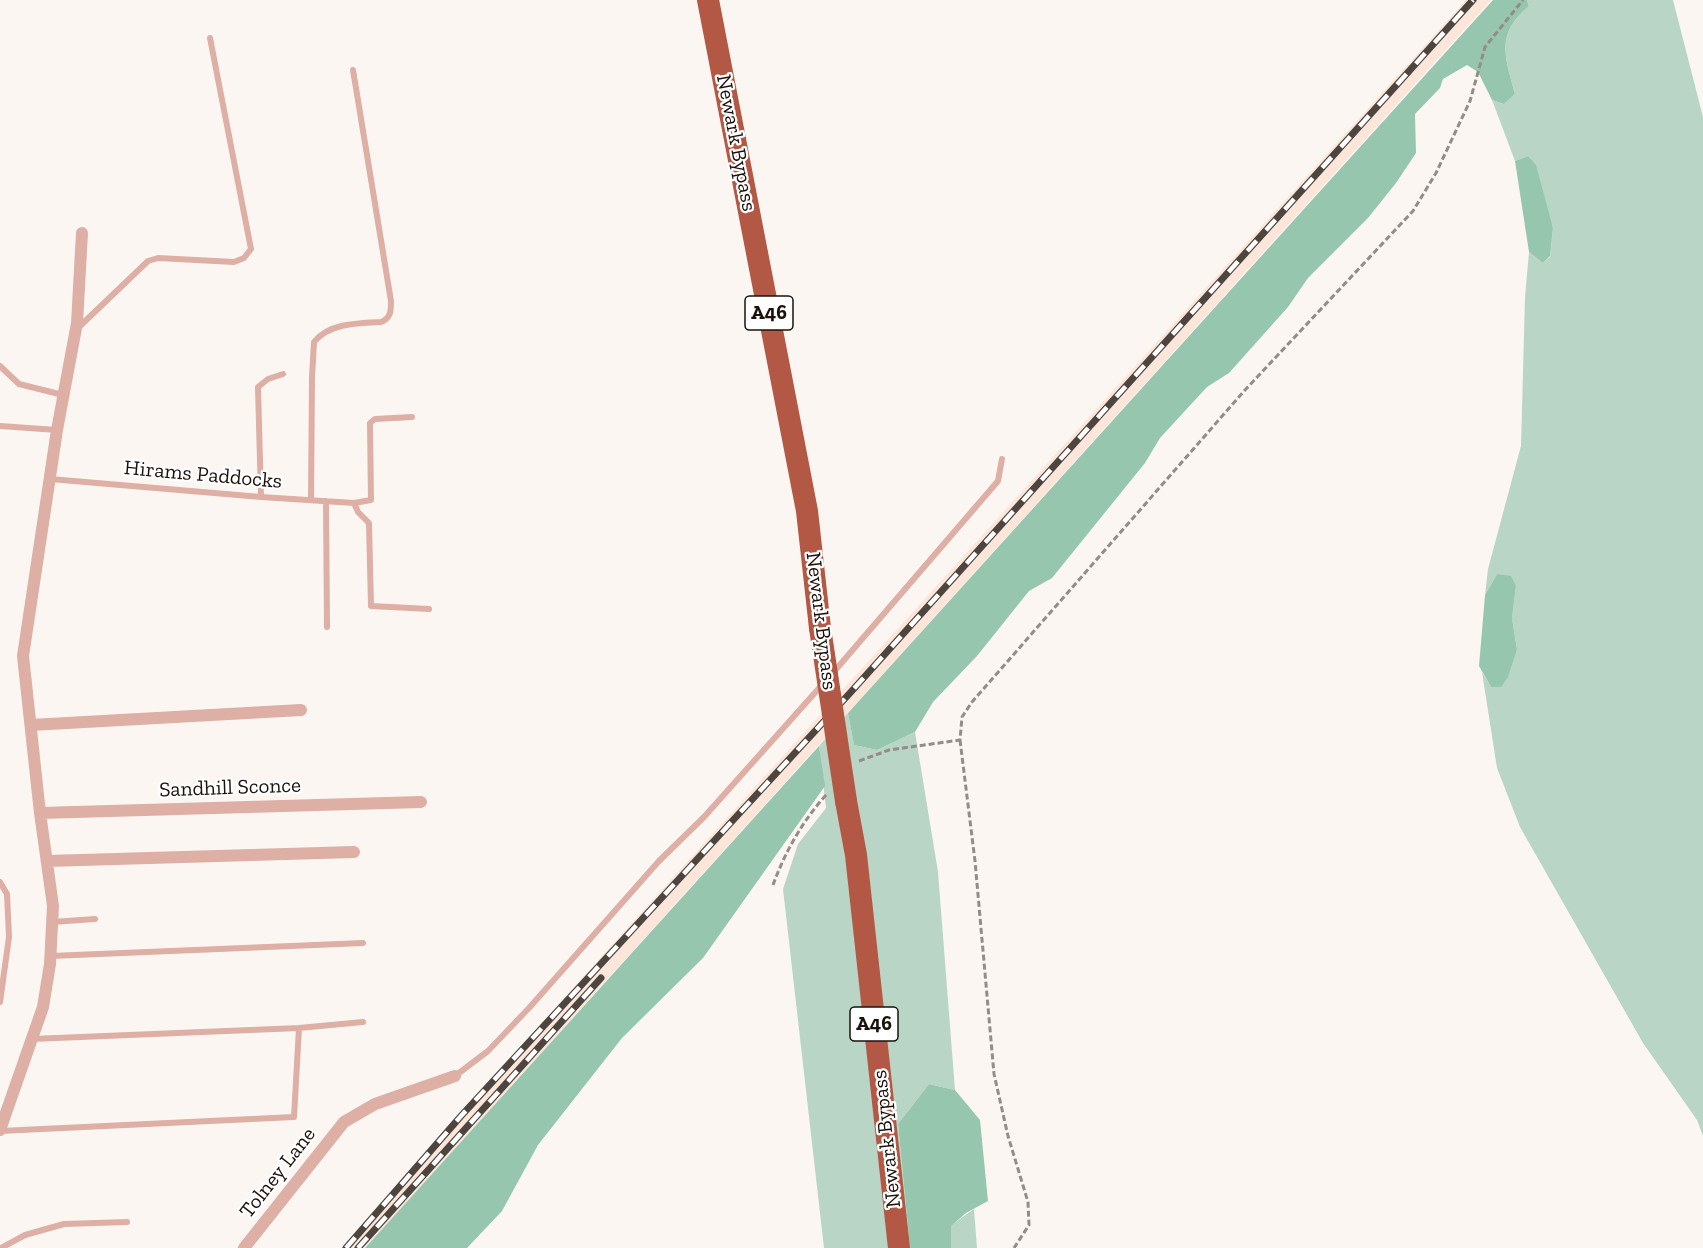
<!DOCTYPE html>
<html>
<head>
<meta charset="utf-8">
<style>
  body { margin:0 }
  canvas { display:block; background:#fcf6f3 }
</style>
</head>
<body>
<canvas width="1703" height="1248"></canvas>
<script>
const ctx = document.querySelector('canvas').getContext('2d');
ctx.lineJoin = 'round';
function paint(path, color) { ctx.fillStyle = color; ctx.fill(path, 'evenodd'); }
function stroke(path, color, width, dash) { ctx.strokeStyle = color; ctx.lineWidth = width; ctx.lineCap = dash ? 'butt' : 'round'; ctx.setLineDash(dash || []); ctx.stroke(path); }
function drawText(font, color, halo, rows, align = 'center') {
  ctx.font = font + ' "Zilla Slab",serif'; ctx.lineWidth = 4.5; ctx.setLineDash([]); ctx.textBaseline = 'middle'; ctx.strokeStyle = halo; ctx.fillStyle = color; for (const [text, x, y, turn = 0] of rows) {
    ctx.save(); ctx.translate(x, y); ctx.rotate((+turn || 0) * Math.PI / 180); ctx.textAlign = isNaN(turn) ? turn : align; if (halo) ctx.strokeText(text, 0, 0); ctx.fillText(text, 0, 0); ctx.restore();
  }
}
paint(new Path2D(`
  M1466,0H1491L365,1248H342L575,986Z`), '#fce6d9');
paint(new Path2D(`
  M1527,0H1673L1703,117V1136L1697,1120L1643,1043L1520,827L1497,768L1482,672L1491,687L1517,649L1512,618L1516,586L1497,574L1485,595L1488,569L1521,446L1525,297L1529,252L1543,263L1550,257L1553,228L1528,156L1515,161L1492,100L1504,104L1515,94C1505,56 1495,34 1529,6Z
  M848,713L854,745L877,750L915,732L938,872L955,1090L929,1084L898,1124L910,1248H824L783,889L798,844L826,808L819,746Z
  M974,1209L977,1248H951L950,1226Z`), '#b8d5c5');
paint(new Path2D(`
  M1493,0H1527L1529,6C1495,34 1505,56 1515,94L1504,104L1492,100L1478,72L1467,65L1443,79L1440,88L1415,114L1416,153L1396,183L1368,218L1308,278L1288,307L1229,373L1207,387L1160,438L1145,463L1052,578L1029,591L977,656L933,702L915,732L877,750L854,745L848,713Z
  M1528,156L1536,165L1553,228L1550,256L1543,263L1529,252L1515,161Z
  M1497,574L1511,576L1516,586L1512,618L1517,649L1508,677L1501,687H1491L1479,666L1485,595Z
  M819,746L825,786L703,958L622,1038L538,1145L502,1211L467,1248H365Z
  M929,1084L955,1090L980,1120L988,1201L966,1213L951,1226V1248H910L898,1124Z`), '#96c7ae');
stroke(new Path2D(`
  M960,740L975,861L994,1074L1008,1136L1028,1202L1029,1225L1014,1248
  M859,761L889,750L960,740L962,717L972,702L1245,390L1413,211L1436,173L1470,101L1485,47L1523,0
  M773,885C785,852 803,820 827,794`), '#938c87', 3, [6, 3]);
stroke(new Path2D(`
  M79,327L148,261L158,258L234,262L244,258L251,249L210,38
  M0,366L19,384L63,395
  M0,426L57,430
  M50,479L261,497L354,503L371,500L370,423L375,419L412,417
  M261,497L258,387L268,379L283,374
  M311,500L312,377L314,342C329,323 358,323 381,322C391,318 391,311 391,301L353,70
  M326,501L327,627
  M354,503L358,512L369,523L371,606L429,609
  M832,674L998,481L1002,459
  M0,882L7,894L9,937L0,1002
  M52,922L95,919
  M51,956L363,943
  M299,1028L363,1022
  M455,1076L488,1051L529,1008L659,861L704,817L821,686
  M0,1131L294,1117L299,1028L32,1039
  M1,1248L25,1235L64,1224L127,1222`), '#ddafa5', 6);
stroke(new Path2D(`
  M31,725L301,710
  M40,813L421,802
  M47,861L354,852
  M0,1130L43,1007L50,964L53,906L40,813L23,656L57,430L77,323L82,233
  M244,1248L344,1122L375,1104L455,1076`), '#ddafa5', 12);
stroke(new Path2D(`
  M708,0L807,511L820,628
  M846,801L856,855L899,1248`), '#b35844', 22);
const rail = new Path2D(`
  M346,1248L461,1116L850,693L1473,0
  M358,1248L601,978`);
stroke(rail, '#4d453f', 7);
stroke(rail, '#fff', 4.5, [14]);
stroke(new Path2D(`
  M820,628L846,801`), '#b35844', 22);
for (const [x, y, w] of [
  [769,313,48],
  [874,1024,48]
]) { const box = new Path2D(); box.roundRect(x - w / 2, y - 17, w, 34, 4.5); ctx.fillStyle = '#fff'; ctx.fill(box); stroke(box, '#1b120c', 1.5); }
drawText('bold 20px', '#1b120c', null, [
  ["A46",769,313],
  ["A46",874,1024]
]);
drawText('21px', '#1b120c', '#fff', [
  ["Newark Bypass",736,143,79],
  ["Hirams Paddocks",203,475,5],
  ["Newark Bypass",821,621,83],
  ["Sandhill Sconce",230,788,-2],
  ["Newark Bypass",887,1139,-96],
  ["Tolney Lane",278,1173,-52]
]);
</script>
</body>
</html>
